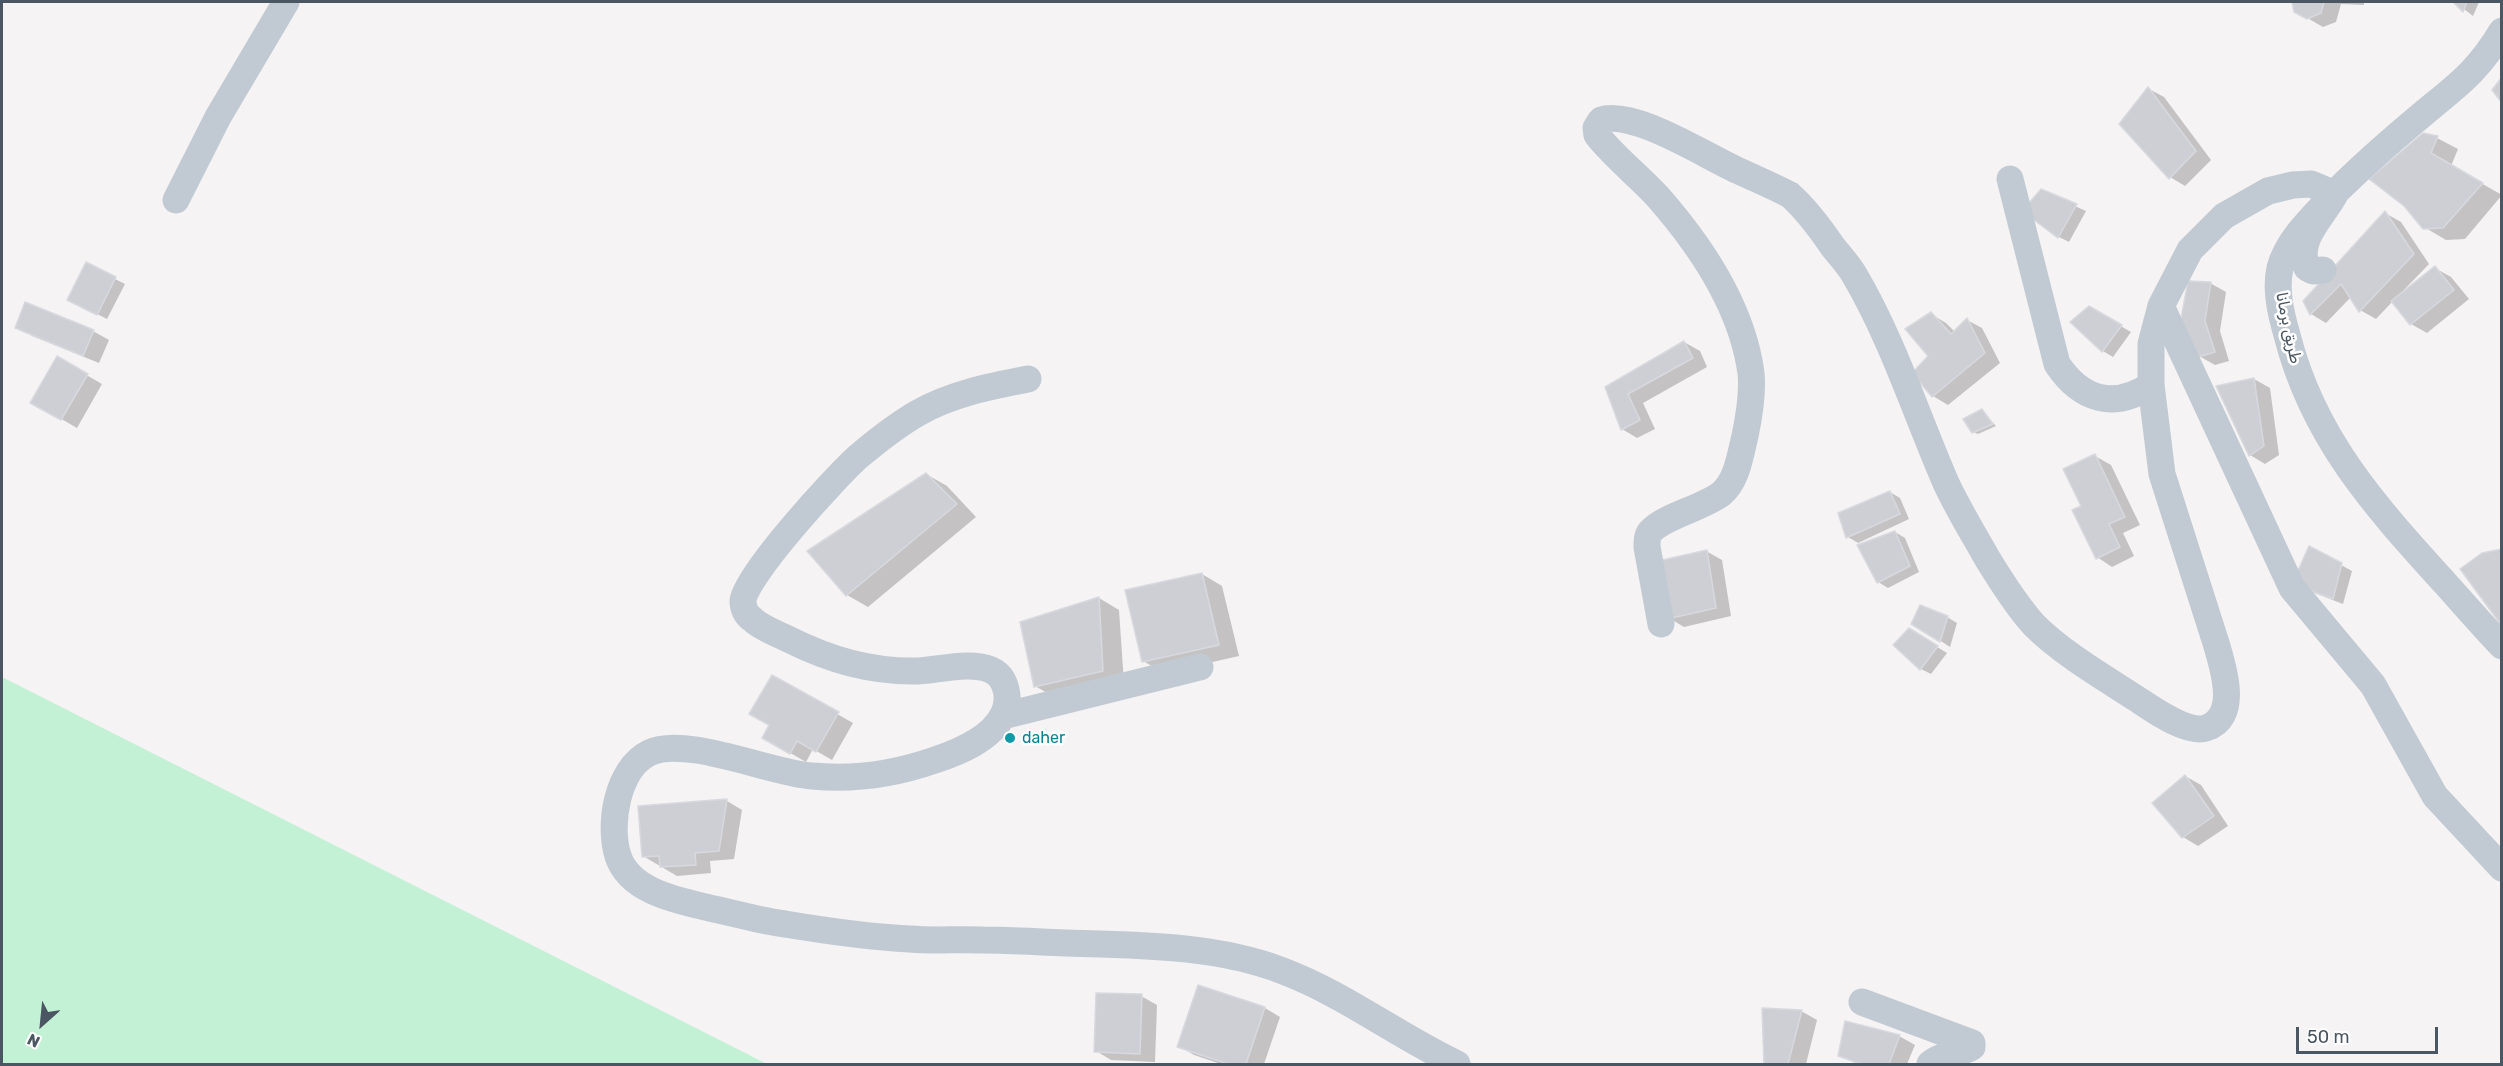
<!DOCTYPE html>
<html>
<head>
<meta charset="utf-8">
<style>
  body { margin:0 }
  #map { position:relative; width:2503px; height:1066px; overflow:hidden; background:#f5f3f3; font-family:Rubik,sans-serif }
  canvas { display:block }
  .frame { position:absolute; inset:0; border:3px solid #4a5661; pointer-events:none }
  .north { position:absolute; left:12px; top:994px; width:60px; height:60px; -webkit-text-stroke:4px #fff; paint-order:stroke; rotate:207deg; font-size:16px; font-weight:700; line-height:24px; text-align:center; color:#4a5661 }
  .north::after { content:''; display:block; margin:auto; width:21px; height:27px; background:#4a5661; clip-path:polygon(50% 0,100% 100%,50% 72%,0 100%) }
  .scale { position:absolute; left:2296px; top:1027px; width:142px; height:27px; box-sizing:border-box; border:3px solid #4a5661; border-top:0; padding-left:8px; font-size:18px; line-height:21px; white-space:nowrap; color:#4a5661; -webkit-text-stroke:4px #fff; paint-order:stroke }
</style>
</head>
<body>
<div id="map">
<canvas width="2503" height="1066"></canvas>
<div class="frame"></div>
<div class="north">N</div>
<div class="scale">50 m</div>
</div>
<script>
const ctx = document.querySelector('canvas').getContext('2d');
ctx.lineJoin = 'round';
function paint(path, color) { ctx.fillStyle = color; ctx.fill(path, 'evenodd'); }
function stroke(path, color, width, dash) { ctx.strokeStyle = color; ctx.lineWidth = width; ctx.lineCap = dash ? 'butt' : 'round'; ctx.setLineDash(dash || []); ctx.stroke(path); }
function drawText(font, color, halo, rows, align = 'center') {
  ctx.font = font + ' Rubik,Vazirmatn,sans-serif'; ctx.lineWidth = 5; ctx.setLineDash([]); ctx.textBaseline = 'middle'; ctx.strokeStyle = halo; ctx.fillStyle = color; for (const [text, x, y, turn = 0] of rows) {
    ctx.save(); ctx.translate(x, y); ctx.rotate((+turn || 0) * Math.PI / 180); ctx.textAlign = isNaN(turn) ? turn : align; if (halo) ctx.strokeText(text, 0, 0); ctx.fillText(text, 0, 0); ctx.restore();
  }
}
paint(new Path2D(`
  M2,677L767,1064H2Z`), '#c3f1d5');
paint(new Path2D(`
  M2294,2H2364V5L2341,4L2336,22L2323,27L2295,11Z
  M2455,2H2479L2473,16Z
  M2149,89L2164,97L2211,160L2185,186L2170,177Z
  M2437,138L2458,149L2451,166L2502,195L2465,239L2446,240L2424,227L2405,205Z
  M2041,191L2086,211L2069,242L2059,237Z
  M2385,213L2401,222L2429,264L2401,293L2403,294L2435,268L2451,277L2469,299L2427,333L2411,324L2393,301L2376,319L2360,310L2351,297L2326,323L2311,314L2305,301Z
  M115,279L125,284L107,319L79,305Z
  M2210,283L2226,292L2220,331L2229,361L2215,365L2199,356Z
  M2089,308L2131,332L2113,357L2103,351L2073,322Z
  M1931,314L1946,323L1955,332L1967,320L1982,328L2000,363L1948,405L1933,396Z
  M17,327L93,331L109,340L99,363L32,336Z
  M1684,342L1700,351L1707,367L1643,403L1655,429L1637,438L1622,429L1606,387Z
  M57,358L102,384L77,428L32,402Z
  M2254,379L2270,388L2279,455L2265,464L2250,455L2218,387Z
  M1982,411L1996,426L1978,434L1973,432Z
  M2095,456L2111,465L2140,525L2123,533L2134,556L2112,567L2097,557L2083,507Z
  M926,474L947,486L976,517L868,607L847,595Z
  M1890,492L1900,498L1909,519L1858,543L1848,537Z
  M1895,532L1905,538L1919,572L1888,588L1878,582Z
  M2310,548L2352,571L2343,604L2304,589Z
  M1706,551L1722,560L1731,616L1684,627L1669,618Z
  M1202,574L1222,586L1239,656L1164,673L1143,661Z
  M1099,598L1119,610L1124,683L1056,698L1035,686Z
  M1947,617L1957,623L1950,647L1913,623Z
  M1919,636L1947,653L1931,674L1921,669L1895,645Z
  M772,677L853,723L832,760L813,749L806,762L764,738L771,725Z
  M2185,776L2201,785L2228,826L2198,846L2183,837Z
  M727,801L742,810L734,859L710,861L711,873L677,876L643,856L639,808Z
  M1198,986L1265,1008L1280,1017L1264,1064H1221L1194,1055L1179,1046Z
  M1141,996L1157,1005L1155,1062L1111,1060L1096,1051Z
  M1764,1010L1801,1011L1817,1020L1806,1064H1765Z
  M1899,1036L1915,1045L1907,1064H1857L1840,1055Z`), '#0003');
const building = new Path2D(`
  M2292,2H2324L2321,13L2307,19L2294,12Z
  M2453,2H2467L2463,12Z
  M2502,77V103L2492,90Z
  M2148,87L2196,151L2169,179L2119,124Z
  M2423,133L2438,136L2431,153L2483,183L2443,228L2423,229L2404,206L2369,179Z
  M2041,189L2077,204L2058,238L2022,211Z
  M2385,211L2414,254L2359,312L2341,284L2310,315L2303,301Z
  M86,262L116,277L97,315L67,300Z
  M2435,266L2454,290L2410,325L2391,301Z
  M2188,281L2211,282L2205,321L2215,352L2198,357L2180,324Z
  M25,302L94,330L83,356L15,328Z
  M2089,306L2122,325L2102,352L2070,322Z
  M1931,312L1951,334L1967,318L1985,353L1932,397L1912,373L1928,356L1905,329Z
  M1684,341L1693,358L1628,394L1640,420L1621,430L1605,387Z
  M57,356L88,374L61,420L30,403Z
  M2254,378L2264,446L2249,456L2216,386Z
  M1982,409L1993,424L1972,433L1963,419Z
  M2095,454L2125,517L2109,524L2120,547L2096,559L2072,510L2081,506L2063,469Z
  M926,473L957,504L846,596L807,551Z
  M1890,491L1900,514L1846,538L1838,513Z
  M1895,531L1910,566L1877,583L1857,545Z
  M2309,546L2342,563L2333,599L2292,584Z
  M2502,549V626L2460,569L2482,553Z
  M1707,550L1716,608L1667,619L1658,561Z
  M1202,573L1219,645L1142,662L1125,590Z
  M1099,597L1103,671L1034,687L1020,622Z
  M1920,605L1948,616L1940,642L1911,624Z
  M1909,628L1938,646L1920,670L1893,645Z
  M772,675L839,712L816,752L797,741L790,754L762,738L769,725L749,714Z
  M2185,775L2214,816L2182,838L2152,803Z
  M727,799L719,851L695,853L696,865L660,867L659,856L642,857L638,806Z
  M1198,985L1265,1007L1246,1064H1228L1177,1047Z
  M1096,993L1142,994L1140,1054L1094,1052Z
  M1762,1008L1802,1010L1788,1064H1764Z
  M1845,1021L1900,1035L1889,1064H1861L1838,1056Z`);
paint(building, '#cdcfd5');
stroke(building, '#d7d9de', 1.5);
stroke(new Path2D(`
  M2502,31C2478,71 2459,84 2424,113C2394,138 2364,164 2336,192C2316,214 2288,238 2280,268C2275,290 2281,314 2287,335C2313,438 2375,506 2444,582C2463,603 2482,625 2502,646
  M2010,179L2057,364C2081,400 2114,410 2151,385
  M176,200L218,117L286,2
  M2161,306L2292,588L2373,685L2435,796L2502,868
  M1028,379C991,386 951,394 918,413C897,425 878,440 859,456C838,474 743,578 743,601C743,608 746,615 752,619C761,628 776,633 788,639C830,660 871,672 918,671C940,670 970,661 991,670C1007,677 1011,700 1003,715C991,739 959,752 935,760C895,774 854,780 812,776C770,773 685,735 649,753C617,769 608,825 618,856C630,893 681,901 714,909C738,914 761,921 785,924C827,931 868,937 910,939C934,941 958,939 983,940C1011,940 1038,942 1066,943C1136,945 1217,945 1283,971C1344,994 1398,1036 1457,1064
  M1661,624L1647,547C1647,540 1647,534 1652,530C1666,516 1702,508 1721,494C1737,481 1740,456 1745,436C1749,417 1753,393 1751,373C1742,306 1701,246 1658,197C1639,176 1615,158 1597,135L1596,128L1601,120C1634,109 1707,157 1739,171C1756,179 1773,186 1790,195C1807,210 1820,228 1833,247C1840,256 1849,265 1855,276C1893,341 1916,414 1946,483C1958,509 1973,533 1987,558C2001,581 2016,605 2034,625C2062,653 2103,677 2137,699C2152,709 2187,734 2206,728C2240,717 2223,667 2216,643L2162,474L2151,385V344L2161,306L2190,250L2224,216L2268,191L2293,185L2311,184L2335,194C2323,217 2295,240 2307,268L2313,271L2323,270
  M1003,716L1200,667
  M1862,1002L1972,1043V1047C1959,1055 1941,1054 1930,1064`), '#c1cad2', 27);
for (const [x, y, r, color] of [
  [1010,738,6,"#0f9aa8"]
]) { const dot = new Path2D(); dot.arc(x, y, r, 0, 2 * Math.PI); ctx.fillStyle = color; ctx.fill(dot); stroke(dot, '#fff', 2); }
drawText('16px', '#4a5661', '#fff', [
  ["طريق برمانا",2288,328,78]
]);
drawText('16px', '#0d838f', '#fff', [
  ["daher",1022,738]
], 'left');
</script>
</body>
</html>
